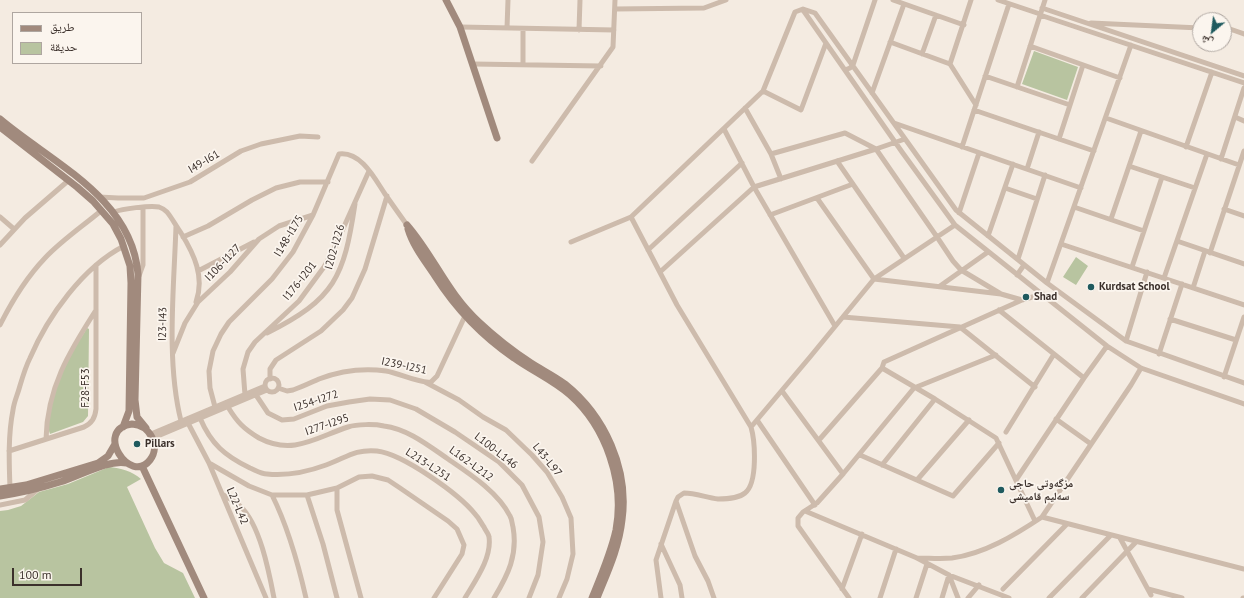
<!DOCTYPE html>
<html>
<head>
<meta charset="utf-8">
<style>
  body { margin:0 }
  #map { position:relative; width:1244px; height:598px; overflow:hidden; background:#f4ebe1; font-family:"PT Sans","Noto Naskh Arabic",sans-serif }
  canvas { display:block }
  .legend { position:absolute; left:12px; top:12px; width:130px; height:52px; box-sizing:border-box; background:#fbf5ee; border:1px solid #aea6a0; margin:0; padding:5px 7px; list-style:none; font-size:12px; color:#3b302b }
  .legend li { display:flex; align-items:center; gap:8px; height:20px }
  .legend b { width:20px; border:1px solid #aea6a0 }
  .north { position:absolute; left:1192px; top:12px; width:40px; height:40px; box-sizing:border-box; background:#fbf5ee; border:1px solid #aea6a0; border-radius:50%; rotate:209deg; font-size:11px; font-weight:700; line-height:16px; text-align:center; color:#3b302b }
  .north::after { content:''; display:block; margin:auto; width:14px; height:18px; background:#1f5a5e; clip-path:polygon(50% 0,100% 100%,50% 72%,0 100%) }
  .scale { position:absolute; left:12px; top:568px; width:70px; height:18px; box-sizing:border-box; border:2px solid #3b302b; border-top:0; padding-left:5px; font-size:12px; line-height:14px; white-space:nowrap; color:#3b302b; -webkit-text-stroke:3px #fbf5ee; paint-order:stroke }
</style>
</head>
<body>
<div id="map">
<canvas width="1244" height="598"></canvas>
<ul class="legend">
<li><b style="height:5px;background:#a18a7d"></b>طريق</li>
<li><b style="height:11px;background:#b8c4a0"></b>حديقة</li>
</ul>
<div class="north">ش</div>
<div class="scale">100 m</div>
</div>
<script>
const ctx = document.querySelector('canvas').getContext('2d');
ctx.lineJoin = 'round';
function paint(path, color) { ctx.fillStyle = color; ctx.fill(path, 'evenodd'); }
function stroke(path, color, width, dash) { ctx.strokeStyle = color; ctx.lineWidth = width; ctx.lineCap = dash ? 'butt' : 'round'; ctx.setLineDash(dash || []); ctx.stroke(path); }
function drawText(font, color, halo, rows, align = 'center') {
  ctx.font = font + ' "PT Sans","Noto Naskh Arabic",sans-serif'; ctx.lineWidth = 3.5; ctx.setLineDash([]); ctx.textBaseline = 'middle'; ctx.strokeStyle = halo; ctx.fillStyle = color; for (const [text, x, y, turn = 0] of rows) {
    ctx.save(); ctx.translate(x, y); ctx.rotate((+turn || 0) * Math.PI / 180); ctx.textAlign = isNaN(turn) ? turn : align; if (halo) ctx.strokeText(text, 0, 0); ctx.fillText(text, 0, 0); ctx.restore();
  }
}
paint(new Path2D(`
  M1034,51L1078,67L1067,100L1022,84Z
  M1076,257L1088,266L1076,285L1063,277Z
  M87,328L89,329L88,416L83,422L50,434C45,422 58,377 65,365C71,352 80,340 87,328Z
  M109,467C121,468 132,471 141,479L127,487L155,548L164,563L183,573L195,598H0V511L8,510L21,506L39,492L68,484Z`), '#b8c4a0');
stroke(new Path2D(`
  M893,0L964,25
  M998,0L1040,14
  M1042,8L1244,76
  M615,9L704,8L726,0
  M803,10L902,152L955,225L1107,346L1141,368L1244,404
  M1040,15L1244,83
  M1091,23L1200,28
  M460,27L614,30
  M507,28L508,0
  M523,29V65
  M1224,29H1230L1244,34
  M579,30L580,0
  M890,42L950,64L976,105
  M1030,46L1120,78
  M922,54L936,15
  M473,64L601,66
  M950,64L971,0
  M845,70L850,68L853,65L875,0
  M985,76L1070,105
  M1017,87L1045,0
  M763,91L801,110L826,43
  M872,93L904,4
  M745,108L771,154L781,179
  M974,110L1094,151
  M1235,117L1244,121
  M1106,118L1239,165
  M894,123L1081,188
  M724,129L754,187L835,326
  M1059,139L1083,65
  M962,147L1009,4
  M1186,147L1212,72
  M771,154L845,133L876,149L937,237L953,261L961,270L1001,294
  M1221,159L1244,88
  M532,161L613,47L615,0
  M837,161L904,258
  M1129,166L1195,188
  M1027,169L1039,132
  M1005,188L1037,199
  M99,197L118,198H144L190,182L241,151L261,144L300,136L318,137
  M817,198L874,279L1001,294L1022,300
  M1074,207L1144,231
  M1224,209L1244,216
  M114,212C122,209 150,205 159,207C162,208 165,210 167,212C172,218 176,226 181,233C194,254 205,277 196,302
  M959,213L979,153
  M770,215L853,184
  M0,217L14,229
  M631,217L677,305L751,427C755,441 758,483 745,493C739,498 726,499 718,499C707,498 696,493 684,493L678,497L676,501L695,556L708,581L714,598
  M1111,219L1141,131
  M176,226C174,288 166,361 181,421
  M988,236L1013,164
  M183,237L208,226L252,200L276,188L300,182H328
  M1177,241L1244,264
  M571,242L631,217L763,91L795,12L803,9L815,13L956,210L1047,283L1126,341L1244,383
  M1061,244L1244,305
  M0,245L25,218L69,180
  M648,250L742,163
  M1210,253L1244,151
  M1018,259L1045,175
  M1132,267L1162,177
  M198,271L254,242
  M660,272L754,187L876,149L905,139
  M1017,275L1024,265
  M139,276L143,265V207
  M1164,278L1207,154
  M1047,283L1131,45
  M940,286L988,252
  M1193,288L1205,251
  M999,310L1084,378
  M843,317L960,327L1035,387
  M1170,319L1236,340
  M0,325C12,301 26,278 45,258C62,240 83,226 102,210
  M267,333C335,299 344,277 355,204
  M1126,341L1147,272
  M173,353L185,323L198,302L230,272L259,239L279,226L313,215
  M1159,354L1182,284
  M1224,377L1244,317
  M265 385a7 7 0 1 1 14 0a7 7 0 1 1-14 0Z
  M270,379V369L276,360L321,331L343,310L352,298L365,269L387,196
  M425,382L459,400L483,417L506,430L532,455L547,472L562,497L571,518L573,554L567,579L559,598
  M278,388L287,391L293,390C302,387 310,383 319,379C340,371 364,368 386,371C399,373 420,384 431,382L437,376L465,316
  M782,391L843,474
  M245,395L243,369L248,352L255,342L299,301L324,267L333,251L369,171
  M256,395L268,413L282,420L294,419L327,406L349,402L370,399L390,400L416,409L455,432L499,462L522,485L539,517L543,542L538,575L529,598
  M215,407L210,388L209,371L213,351L221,334L229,322L272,279L293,252L313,215L339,154C361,151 375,179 385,194C392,204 399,214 407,225
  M228,407C237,422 244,429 259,438C293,456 317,437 348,427C357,424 375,424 384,426C408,429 429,446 448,459C470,474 498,492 510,516C512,519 512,524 513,527C518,555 508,575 494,598
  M200,418C211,444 225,456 250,468C255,470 261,474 267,474C287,476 307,472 326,465C346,458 354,449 377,451C403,454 459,494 475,514C479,518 481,523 484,527C485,530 489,534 489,537C492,558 475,581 465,598
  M1056,419L1091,444
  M757,420L815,505
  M188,423L209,463L266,598
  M751,427L810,357L874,279L955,225
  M1006,432L1054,354
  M151,434L265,386
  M153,438L267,390
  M46,439C47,388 69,352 96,310
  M819,440L882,368
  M9,451L84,427C92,423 95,418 96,409V265
  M860,455L953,496L999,443
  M209,463L249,486L272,495C288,527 298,563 306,598
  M882,465L935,399
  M917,480L969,420
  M1016,480L1084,378L1107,346
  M10,488C9,462 8,435 13,410C14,402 17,396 19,389C22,379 25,368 30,358C48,316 83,267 124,246
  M337,488V510L361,598
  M222,494C228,498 235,501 240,506C260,524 269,572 274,598
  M272,495H307L337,488L359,477L372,476L388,480L400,488L448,521L457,529L464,545L462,554L434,598
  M307,495L323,544L337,598
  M0,505L25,500L38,489
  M805,511L917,558L949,575L1009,598
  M1042,517L1244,569
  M1035,521L996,438L935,399L882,368L884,362L1022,300L1043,294
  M1120,538L1151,595
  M661,544L680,585L682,598
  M917,558C929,558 940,559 952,558C984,554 1015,535 1042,517L1131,385L1141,368
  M842,589L862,534
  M1003,589L1067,524
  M1148,589L1182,598
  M661,598L656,560L676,501
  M849,598L798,526V518L803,512L817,503L843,474L914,388L996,355
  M880,598L896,549
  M916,598L927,564
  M942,598L949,575L958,598
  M968,598L979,585
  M1049,598L1111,535
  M1082,598L1136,542
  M1243,598H1244`), '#cdbbac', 5);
stroke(new Path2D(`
  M446,0L460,27L497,138
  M0,119C52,163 132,198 138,274L135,400L137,417L146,428
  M0,127L77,187L93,201L113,224L121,239L130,266L131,283L129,411L123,427
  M407,225C434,256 447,293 479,322C495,337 513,351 531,363C542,370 554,376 565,384C605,416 629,469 622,520C619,548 607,573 597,598
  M408,229C413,246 425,261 435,276C456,309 482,336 514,358C532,371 553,380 570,395C606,427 625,482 616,530C611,553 601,576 592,598
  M132,424C150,425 161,446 150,460C130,486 93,429 132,424Z
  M142,466L204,598
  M0,489L26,485L98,463L108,456L115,444
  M0,496C20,493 41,488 60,482C80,476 108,459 127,463`), '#a18a7d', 7);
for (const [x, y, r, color] of [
  [1091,287,4,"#1f5a5e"],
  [1026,297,4,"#1f5a5e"],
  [137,444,4,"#1f5a5e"],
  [1001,490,4,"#1f5a5e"]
]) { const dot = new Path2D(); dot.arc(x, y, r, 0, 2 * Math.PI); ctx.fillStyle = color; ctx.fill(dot); stroke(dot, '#fbf5ee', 1.5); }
drawText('11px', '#3b302b', '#fbf5ee', [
  ["I49-I61",204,162,-31],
  ["I148-I175",289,236,-59],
  ["I202-I226",335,247,-74],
  ["I106-I127",223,263,-46],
  ["I176-I201",300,281,-51],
  ["I23-I43",163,324,-89],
  ["I239-I251",404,366,12],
  ["F28-F53",86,388,-90],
  ["I254-I272",316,401,-18],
  ["I277-I295",327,425,-19],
  ["L100-L146",496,451,38],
  ["L43-L97",547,460,51],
  ["L162-L212",471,464,36],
  ["L213-L251",428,465,33],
  ["L22-L42",237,506,67]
]);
drawText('bold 11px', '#3b302b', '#fbf5ee', [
  ["Kurdsat School",1099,287],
  ["Shad",1034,297],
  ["Pillars",145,444],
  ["مزگەوتی حاجی",1009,484],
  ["سەلیم قامیشی",1009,497]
], 'left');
</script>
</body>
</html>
